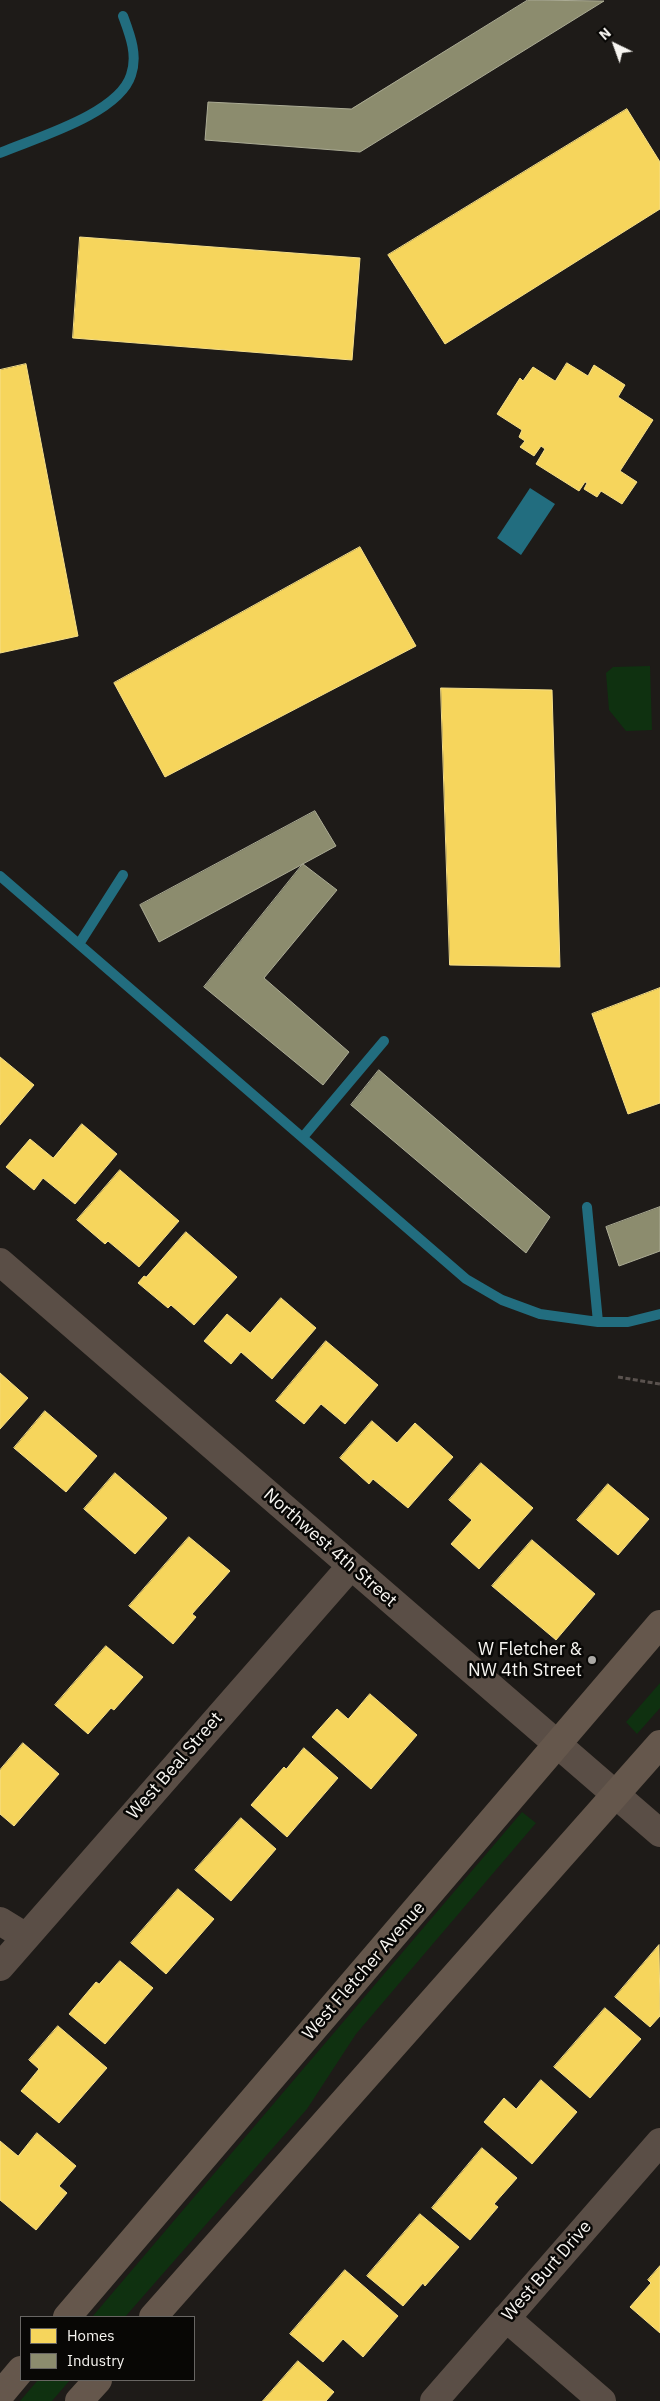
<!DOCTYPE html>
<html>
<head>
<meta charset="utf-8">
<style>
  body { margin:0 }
  #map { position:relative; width:660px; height:2401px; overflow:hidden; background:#1e1b18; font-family:"IBM Plex Sans",sans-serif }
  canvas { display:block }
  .legend { position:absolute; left:20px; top:2316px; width:175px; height:65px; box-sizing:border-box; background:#080705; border:1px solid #686663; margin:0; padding:6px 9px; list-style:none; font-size:15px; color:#f7f5f1 }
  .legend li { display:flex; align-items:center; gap:10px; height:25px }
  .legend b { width:25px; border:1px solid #686663 }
  .north { position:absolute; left:590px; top:20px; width:50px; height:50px; -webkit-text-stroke:4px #080705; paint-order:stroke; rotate:318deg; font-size:14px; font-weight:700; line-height:20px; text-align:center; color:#f7f5f1 }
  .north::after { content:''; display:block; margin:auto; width:18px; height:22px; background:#f7f5f1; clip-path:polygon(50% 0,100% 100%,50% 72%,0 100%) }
</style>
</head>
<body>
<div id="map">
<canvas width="660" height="2401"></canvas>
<ul class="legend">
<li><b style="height:14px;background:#f6d55c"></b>Homes</li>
<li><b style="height:14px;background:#8c8c6e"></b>Industry</li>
</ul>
<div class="north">N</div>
</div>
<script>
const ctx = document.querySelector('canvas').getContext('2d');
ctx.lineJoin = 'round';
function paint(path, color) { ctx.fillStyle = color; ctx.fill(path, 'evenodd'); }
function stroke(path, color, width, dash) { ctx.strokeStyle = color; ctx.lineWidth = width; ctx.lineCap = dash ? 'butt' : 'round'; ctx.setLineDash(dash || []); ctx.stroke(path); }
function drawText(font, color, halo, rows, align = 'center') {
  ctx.font = font + ' "IBM Plex Sans",sans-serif'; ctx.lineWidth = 5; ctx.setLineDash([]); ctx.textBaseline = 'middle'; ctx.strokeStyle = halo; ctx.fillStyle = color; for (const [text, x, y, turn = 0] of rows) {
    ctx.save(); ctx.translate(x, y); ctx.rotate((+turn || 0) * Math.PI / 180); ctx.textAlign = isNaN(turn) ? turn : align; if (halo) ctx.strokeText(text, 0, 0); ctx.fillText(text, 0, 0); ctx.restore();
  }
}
paint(new Path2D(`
  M650,666L652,730L626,731L609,710L606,673L613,667Z
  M660,1683V1708L637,1734L626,1722Z
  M522,1812L536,1823L356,2034L307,2109L125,2317H92Z
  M38,2380H70L52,2401H20Z`), '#0f3110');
paint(new Path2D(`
  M530,488L555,504L521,555L497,538Z`), '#226d7f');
const homes = new Path2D(`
  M627,109L660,162V209L445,344L388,255Z
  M80,237L360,258L352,360L73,338Z
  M567,363L588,376L594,365L625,385L618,397L653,420L620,471L637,482L622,504L601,491L597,497L584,489L587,483L585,482L579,491L536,464L545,449L541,446L534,456L520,447L525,441L519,437L522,430L497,414L520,378L523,381L533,367L555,381Z
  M26,364L78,636L0,653V370Z
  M360,547L416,646L165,777L114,683Z
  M441,688L552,690L560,967L450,965Z
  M660,988V1103L628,1114L592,1014Z
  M0,1057L34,1085L0,1125Z
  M82,1124L117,1154L75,1204L43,1178L34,1190L6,1167L30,1139L53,1158Z
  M120,1170L179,1221L139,1267L108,1241L105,1244L77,1220Z
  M186,1232L237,1277L194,1325L171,1305L168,1308L138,1283L144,1276L146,1277Z
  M281,1298L316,1328L272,1379L241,1352L231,1364L204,1341L227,1314L250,1333Z
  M326,1341L378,1385L345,1424L321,1404L304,1424L276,1401Z
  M0,1373L28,1398L0,1429Z
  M45,1411L97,1456L66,1492L14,1448Z
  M372,1421L397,1443L415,1423L453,1457L408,1508L373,1479L369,1484L340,1458Z
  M481,1463L533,1508L479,1569L451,1544L472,1520L449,1500Z
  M115,1473L167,1518L135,1554L84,1509Z
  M608,1484L649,1519L618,1555L577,1520Z
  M189,1537L230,1571L192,1614L196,1617L173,1644L129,1606Z
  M532,1540L595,1594L556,1640L492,1586Z
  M106,1646L143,1677L114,1710L111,1708L88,1734L55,1705Z
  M370,1694L417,1735L371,1789L312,1737L337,1709L348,1719Z
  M23,1743L59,1774L14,1826L0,1814V1770Z
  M304,1748L338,1778L287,1837L251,1805L284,1767L286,1769Z
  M241,1818L276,1849L231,1901L195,1870Z
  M178,1889L214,1919L166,1974L131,1943Z
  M659,1945L660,2016L650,2027L615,1997Z
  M120,1961L153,1988L105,2044L69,2014L96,1982L99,1984Z
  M605,2008L641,2039L590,2098L554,2067Z
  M58,2026L107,2068L59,2123L21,2091L39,2069L29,2060Z
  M541,2080L577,2112L532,2164L484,2122L504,2098L516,2109Z
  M37,2133L76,2166L59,2186L67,2193L36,2230L0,2200V2141L18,2156Z
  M482,2148L517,2178L494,2204L498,2207L470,2240L432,2208Z
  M420,2214L459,2247L425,2286L423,2283L403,2306L367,2276Z
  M660,2266V2333L630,2307L651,2283L648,2280Z
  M345,2270L398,2316L363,2357L343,2339L323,2362L290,2334Z
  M298,2361L334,2392L326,2401H263Z`);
paint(homes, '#f6d55c');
stroke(homes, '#f6df89', 1);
const industry = new Path2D(`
  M528,0L604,1L360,152L205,140L208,102L351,109Z
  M315,811L336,846L159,942L140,905Z
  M303,864L337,890L264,978L349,1052L323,1085L204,987Z
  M379,1070L550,1217L526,1253L351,1105Z
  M660,1207V1251L619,1266L606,1227Z`);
paint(industry, '#8c8c6e');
stroke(industry, '#acac95', 1);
stroke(new Path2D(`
  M0,153C35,138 119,114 131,75C138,55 130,35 123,16
  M0,876L466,1279L502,1300L540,1314L598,1322H628L660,1314
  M79,944L123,875
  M303,1137L384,1041
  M587,1207L598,1322`), '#226d7f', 10);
stroke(new Path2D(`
  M618,1377L660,1384`), '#5a524e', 3, [5, 2.5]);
stroke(new Path2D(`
  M0,1262L660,1833
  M0,1921L26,1937
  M0,1967L351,1566
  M506,2318L602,2401
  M434,2401L660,2142`), '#5a4e46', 28);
stroke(new Path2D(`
  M67,2317L660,1624
  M153,2317L660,1744
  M0,2395L21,2370
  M79,2401L98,2380`), '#65574c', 28);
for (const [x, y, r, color] of [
  [592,1660,5,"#aba9a5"]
]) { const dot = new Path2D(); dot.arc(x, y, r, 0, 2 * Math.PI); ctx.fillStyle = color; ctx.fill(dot); stroke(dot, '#080705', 2); }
drawText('18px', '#f7f5f1', '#080705', [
  ["Northwest 4th Street",330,1548,41],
  ["West Beal Street",175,1766,-49],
  ["West Fletcher Avenue",364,1971,-49],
  ["West Burt Drive",547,2271,-49]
]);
drawText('18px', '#f7f5f1', '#080705', [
  ["W Fletcher &",582,1650],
  ["NW 4th Street",582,1671]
], 'right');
</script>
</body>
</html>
